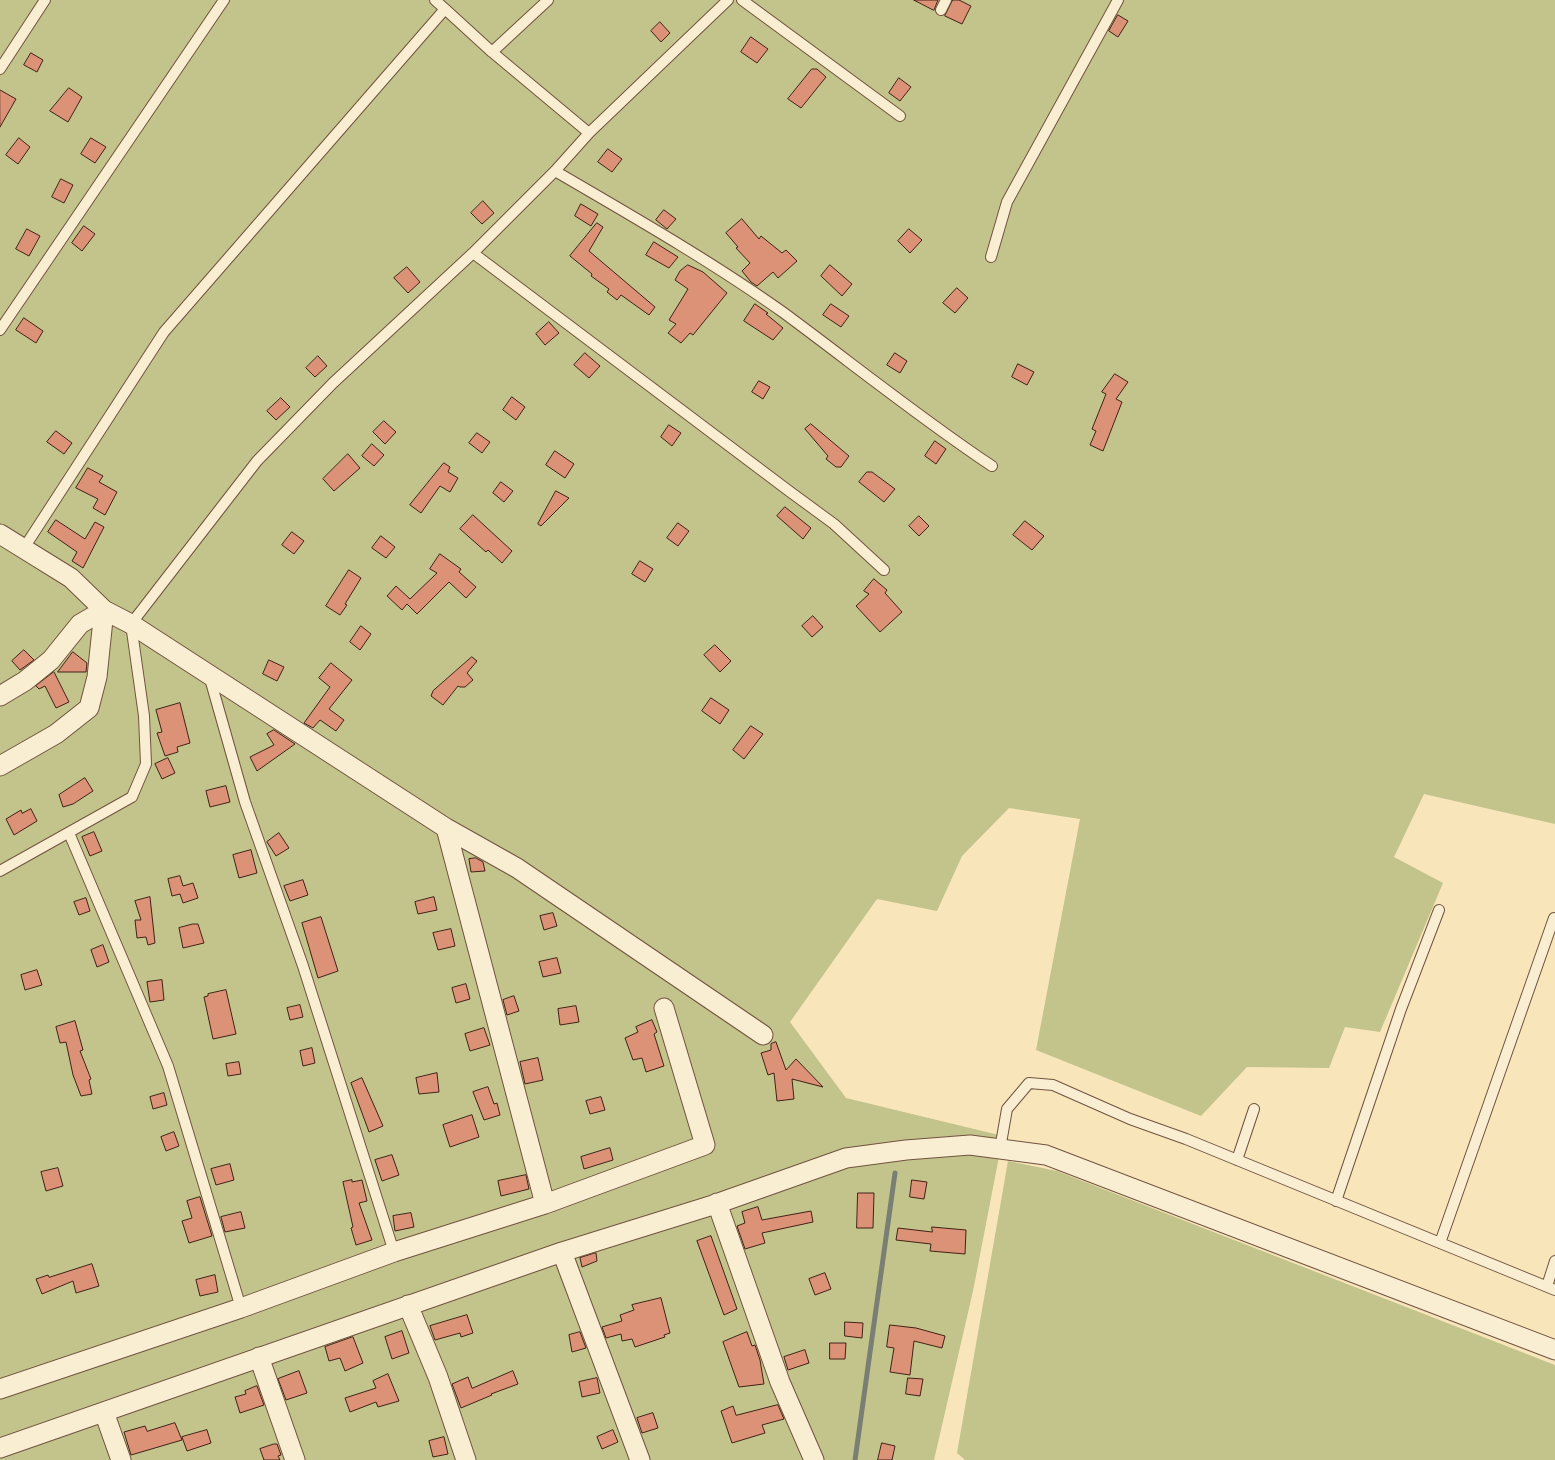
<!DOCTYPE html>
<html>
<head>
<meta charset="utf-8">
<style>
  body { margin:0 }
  canvas { display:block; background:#f8e5ba }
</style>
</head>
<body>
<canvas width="1555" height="1460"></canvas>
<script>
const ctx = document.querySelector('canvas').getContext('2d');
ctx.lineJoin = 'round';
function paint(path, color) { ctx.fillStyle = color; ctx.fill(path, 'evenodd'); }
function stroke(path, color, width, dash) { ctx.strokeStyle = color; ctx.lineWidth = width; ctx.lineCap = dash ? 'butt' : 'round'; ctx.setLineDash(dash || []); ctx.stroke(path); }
paint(new Path2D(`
  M0,0H1555V824L1424,794L1394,857L1443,883L1380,1032L1345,1027L1329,1068L1247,1067L1201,1116L1036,1050L1080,819L1009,808L962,856L937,911L877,899L790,1022L846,1098L1003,1136L973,1291L934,1460H0Z
  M1008,1161L1057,1171L1555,1365V1460H965L957,1453Z`), '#c3c38c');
stroke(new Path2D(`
  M855,1460L895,1173`), '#798073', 5);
const building = new Path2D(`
  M914,0H938L934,10Z
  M953,0H959L971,6L962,24L945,16Z
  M1118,15L1128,21L1118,37L1109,31Z
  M660,22L670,33L661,42L651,31Z
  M751,37L768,49L757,63L741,52Z
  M31,53L43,60L37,72L24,65Z
  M812,69H817L826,77L801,108L788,99Z
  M899,78L911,87L900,101L889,93Z
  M69,88L82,97L68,122L50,111Z
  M0,90L16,99L0,127Z
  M19,138L30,147L18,164L6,155Z
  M91,138L106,147L95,163L81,154Z
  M608,149L622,159L612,172L598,162Z
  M61,179L73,185L64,203L52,197Z
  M483,201L494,213L482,224L471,213Z
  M581,204L598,214L591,226L575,216Z
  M664,210L676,219L667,229L656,220Z
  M742,219L759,239L761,236L782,253L786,250L797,261L778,278L773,272L757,286L751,282L742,271L750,263L736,248L738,247L726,233Z
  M597,223L603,227L589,251L655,307L649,315L621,295L617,300L607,292L609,289L591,276L592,274L570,256Z
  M84,226L95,234L82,251L72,243Z
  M27,229L40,236L29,256L16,249Z
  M909,229L922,240L910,253L898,241Z
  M654,242L678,257L669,268L646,255Z
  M688,265L703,272L727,293L693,335L690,333L681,343L668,333L676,324L669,320L688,289L675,280L680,271Z
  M830,265L852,284L842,296L821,276Z
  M407,267L420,282L408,293L394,278Z
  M957,288L968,298L955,313L943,303Z
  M755,304L768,313L766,314L783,328L773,340L744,321Z
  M831,304L849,316L841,327L823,315Z
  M24,318L43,331L36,343L16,330Z
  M549,322L559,333L545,345L536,334Z
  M585,353L600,366L589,378L574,365Z
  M895,353L907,361L900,373L887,365Z
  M318,356L327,366L315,377L306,368Z
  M1018,364L1034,372L1027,385L1012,377Z
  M1115,374L1128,382L1116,399L1122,402L1103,451L1090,445L1096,431L1092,429L1106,394L1102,392Z
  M759,381L770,387L763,399L752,392Z
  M512,397L525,407L516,420L503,410Z
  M281,398L290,407L276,420L267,411Z
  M384,421L396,432L385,444L373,432Z
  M811,424L849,456L841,467H836L826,459L828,456L805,429Z
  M669,425L681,433L672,446L661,437Z
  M56,431L72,443L64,454L47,442Z
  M477,433L490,442L482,453L469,443Z
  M935,441L946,449L936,464L925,456Z
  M372,444L384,455L374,466L362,456Z
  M555,451L574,464L565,478L546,465Z
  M348,454L360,468L334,491L323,479Z
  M444,463L450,467L448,472L458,478L450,492L440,486L421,513L410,505Z
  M88,468L103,476L99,482L117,492L105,515L93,508L98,499L76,488Z
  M867,472H872L895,489L884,502L859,482Z
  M501,482L513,491L504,502L493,493Z
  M556,491L569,498L541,526L538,524Z
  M785,507L811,528L803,539L777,516Z
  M473,515L512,551L502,563L488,550L486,552L460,529Z
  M919,516L929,526L919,536L909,526Z
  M56,520L85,539L95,522L104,527L83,568L72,561L77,552L48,532Z
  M1025,521L1044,536L1032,550L1013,535Z
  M678,523L689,531L678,546L667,538Z
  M292,532L304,541L294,554L282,545Z
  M381,536L395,547L386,558L372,548Z
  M440,554L461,569L459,572L476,587L466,598L449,582L417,614L407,604L402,610L387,596L396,586L410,599L437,573L430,569Z
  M640,561L653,569L645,582L632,574Z
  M349,570L361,578L345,604L347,605L340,615L326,606Z
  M874,579L887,590L885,593L902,612L880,632L856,606L869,594L864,591Z
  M813,616L823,627L812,637L802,626Z
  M361,626L371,634L360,650L350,642Z
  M715,645L731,661L720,672L704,655Z
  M24,650L34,660L20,670L12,661Z
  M73,652L87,663L86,672H58Z
  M472,657L477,661L467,673L473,680L465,687H460L458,686L443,705L431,696L433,691Z
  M269,660L284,667L277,681L263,674Z
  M331,663L352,680L329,709L344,720L336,731L320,720L313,728L304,723L330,687L319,678Z
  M54,672L69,702L56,708L45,686L39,689L36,686Z
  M711,698L729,710L720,724L702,711Z
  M180,703L190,743L177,747L178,752L165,756L157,733L162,732L156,710Z
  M751,726L763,734L744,759L733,750Z
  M274,730L295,744L257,771L250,757L274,745L267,734Z
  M168,758L175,773L162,779L155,764Z
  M85,778L93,791L73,804L63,807L59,795Z
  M226,786L230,802L210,807L206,791Z
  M31,809L37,821L14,835L6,819L21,810L22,813Z
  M94,832L102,851L90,856L82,837Z
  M279,833L289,848L276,856L267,842Z
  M251,850L257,873L239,878L233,855Z
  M476,858L483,862L485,871L471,872L469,859Z
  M180,876L183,886L193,883L198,898L183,903L180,894L172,896L168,879Z
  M303,880L308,895L290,901L284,886Z
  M150,897L155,943L148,945L146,937L137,938L135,920H141L135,901Z
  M434,897L437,910L418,914L415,902Z
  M86,898L90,911L79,915L74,902Z
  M553,913L557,926L544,930L540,916Z
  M321,917L338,971L318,978L302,923Z
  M193,924H198L204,943L183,948L179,928Z
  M451,929L455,946L438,950L433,933Z
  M103,945L109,962L97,967L91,950Z
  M557,958L561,973L543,977L539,962Z
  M37,970L42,985L25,990L21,975Z
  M162,980L164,1000L150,1002L147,982Z
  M466,984L470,999L456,1003L452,988Z
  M226,990L236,1034L213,1039L204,997L208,996V994Z
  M514,996L519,1011L507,1015L503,1000Z
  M300,1005L303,1017L290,1020L287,1008Z
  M576,1006L579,1022L560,1025L558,1009Z
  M652,1020L657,1032L654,1034L664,1066L646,1072L642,1058L633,1060L625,1038L638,1032L636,1027Z
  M75,1021L83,1050L80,1051L91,1079L89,1080L92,1094L81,1096L73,1075L66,1042L60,1043L56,1027Z
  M484,1028L490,1045L470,1051L465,1034Z
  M776,1042L786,1070L796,1059L823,1087L792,1079L794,1099L777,1101L774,1073L768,1075L761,1053L771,1050V1044Z
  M312,1048L315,1063L303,1066L300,1051Z
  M538,1058L543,1080L525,1084L520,1062Z
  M239,1062L241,1074L228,1076L226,1064Z
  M437,1073L439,1092L419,1094L416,1078Z
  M362,1078L383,1126L369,1132L351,1083Z
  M488,1087L494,1104L497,1103L500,1115L484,1120L473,1092Z
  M164,1093L167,1105L153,1109L150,1097Z
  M601,1097L605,1110L590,1114L586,1101Z
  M472,1115L479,1137L450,1147L443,1125Z
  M174,1132L179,1146L166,1151L161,1137Z
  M610,1148L613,1160L584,1169L581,1157Z
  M392,1155L399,1175L382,1181L375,1160Z
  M230,1164L234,1180L216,1185L211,1169Z
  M58,1168L63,1186L46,1191L41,1172Z
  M526,1175L529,1189L501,1196L498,1181Z
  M352,1180V1182L362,1180L367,1201L359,1203L372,1240L356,1245L351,1228L353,1227L343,1182Z
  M912,1180L927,1182L924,1199L910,1197Z
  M858,1193H874L873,1228H857Z
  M200,1197L212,1236L189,1243L182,1221L192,1218L187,1201Z
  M758,1207L762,1220L811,1211L813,1222L762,1233L765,1243L745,1249L737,1226L745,1223L742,1212Z
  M241,1212L245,1228L225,1232L221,1217Z
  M411,1213L414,1227L395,1231L393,1216Z
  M932,1227L966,1230L965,1254L930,1251L931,1244L896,1240L898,1228L932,1232Z
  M711,1236L737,1309L724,1315L697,1241Z
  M596,1253L597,1261L582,1267L580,1258Z
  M92,1264L99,1286L76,1293L73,1281L42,1294L36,1279L48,1275L49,1277Z
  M825,1273L831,1289L815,1295L809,1279Z
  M215,1275L218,1292L200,1296L196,1280Z
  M661,1298L670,1333L664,1335L665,1337L635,1347L632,1339L622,1341L621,1334L606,1338L602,1327L622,1321L620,1315L634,1310L632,1305Z
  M467,1315L473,1333L461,1337L460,1333L435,1340L430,1326Z
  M845,1322L863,1323L862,1338L845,1336Z
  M890,1325L916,1328L945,1336L942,1348L914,1341L910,1375L890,1372L894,1348L887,1347Z
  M402,1331L409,1353L392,1359L385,1337Z
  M580,1332L586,1348L572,1352L569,1335Z
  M747,1332L752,1346L755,1345L760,1360L764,1384L739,1387L723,1342Z
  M353,1337L363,1363L345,1371L340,1358L329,1361L325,1347Z
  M830,1343H846L845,1359H830Z
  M805,1350L809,1363L788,1370L784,1357Z
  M299,1371L307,1393L286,1400L278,1379Z
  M513,1371L518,1384L491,1394L492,1395L461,1408L452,1384L468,1377L472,1388Z
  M388,1374L399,1401L378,1407L376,1402L350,1412L345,1398L376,1388L373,1381Z
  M597,1378L600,1393L582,1397L579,1382Z
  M908,1378L923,1379L920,1396L906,1394Z
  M257,1386L264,1405L240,1413L235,1397L246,1394L245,1391Z
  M778,1405L784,1419L762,1425L765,1433L732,1443L721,1411L733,1406L736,1415Z
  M653,1413L658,1428L642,1433L637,1418Z
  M175,1423L182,1440L131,1455L124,1432L145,1426L147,1431Z
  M207,1430L211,1443L187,1451L182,1437Z
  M613,1430L618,1442L602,1449L597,1437Z
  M444,1437L448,1454L433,1457L429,1441Z
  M882,1443L895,1446L892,1460H878Z
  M274,1444H277L281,1455L278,1456L280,1460H264L260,1449Z`);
paint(building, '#db9276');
stroke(building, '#422216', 1);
const lane = new Path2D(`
  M435,0L445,9
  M742,0L900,116
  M941,10L946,0
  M492,52L548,0
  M0,69L45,0
  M555,171C632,216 711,261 784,313C853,364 920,418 992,466
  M473,253L789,491L834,524L884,570
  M991,257L1007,202L1118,0
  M0,330L224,0
  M24,548L164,332L445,9L492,52L589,133
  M209,675L245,802L303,966L394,1252
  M69,833L168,1066L241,1308
  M0,871L132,797L146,764L144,716L131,624L257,461L333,383L473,253L555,171L589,133L728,0
  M1000,1149L1007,1109L1029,1083L1053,1085L1130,1119L1186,1139L1555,1290
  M1237,1160L1254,1109
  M1336,1201L1401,1009L1439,910
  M1440,1243L1554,918
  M1547,1286L1555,1261`);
const street = new Path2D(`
  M0,534L71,578L104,610L131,624L446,828L517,868L763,1035
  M0,696L25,681L51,660L80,624L104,610
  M0,766L56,734L89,708L97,677L104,610
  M446,828L545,1204
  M717,1203L780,1382L814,1460
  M562,1252L640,1460
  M408,1305L438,1377L466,1460
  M259,1357L295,1460
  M0,1389L241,1308L394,1252L545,1204L705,1145L664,1008
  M104,1412L121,1460
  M0,1448L562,1252L713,1205L846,1158L906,1150L970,1145L1046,1155L1555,1350`);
stroke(lane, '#70533f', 12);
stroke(street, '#70533f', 21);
stroke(lane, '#faeed2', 10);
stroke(street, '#faeed2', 19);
</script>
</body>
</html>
